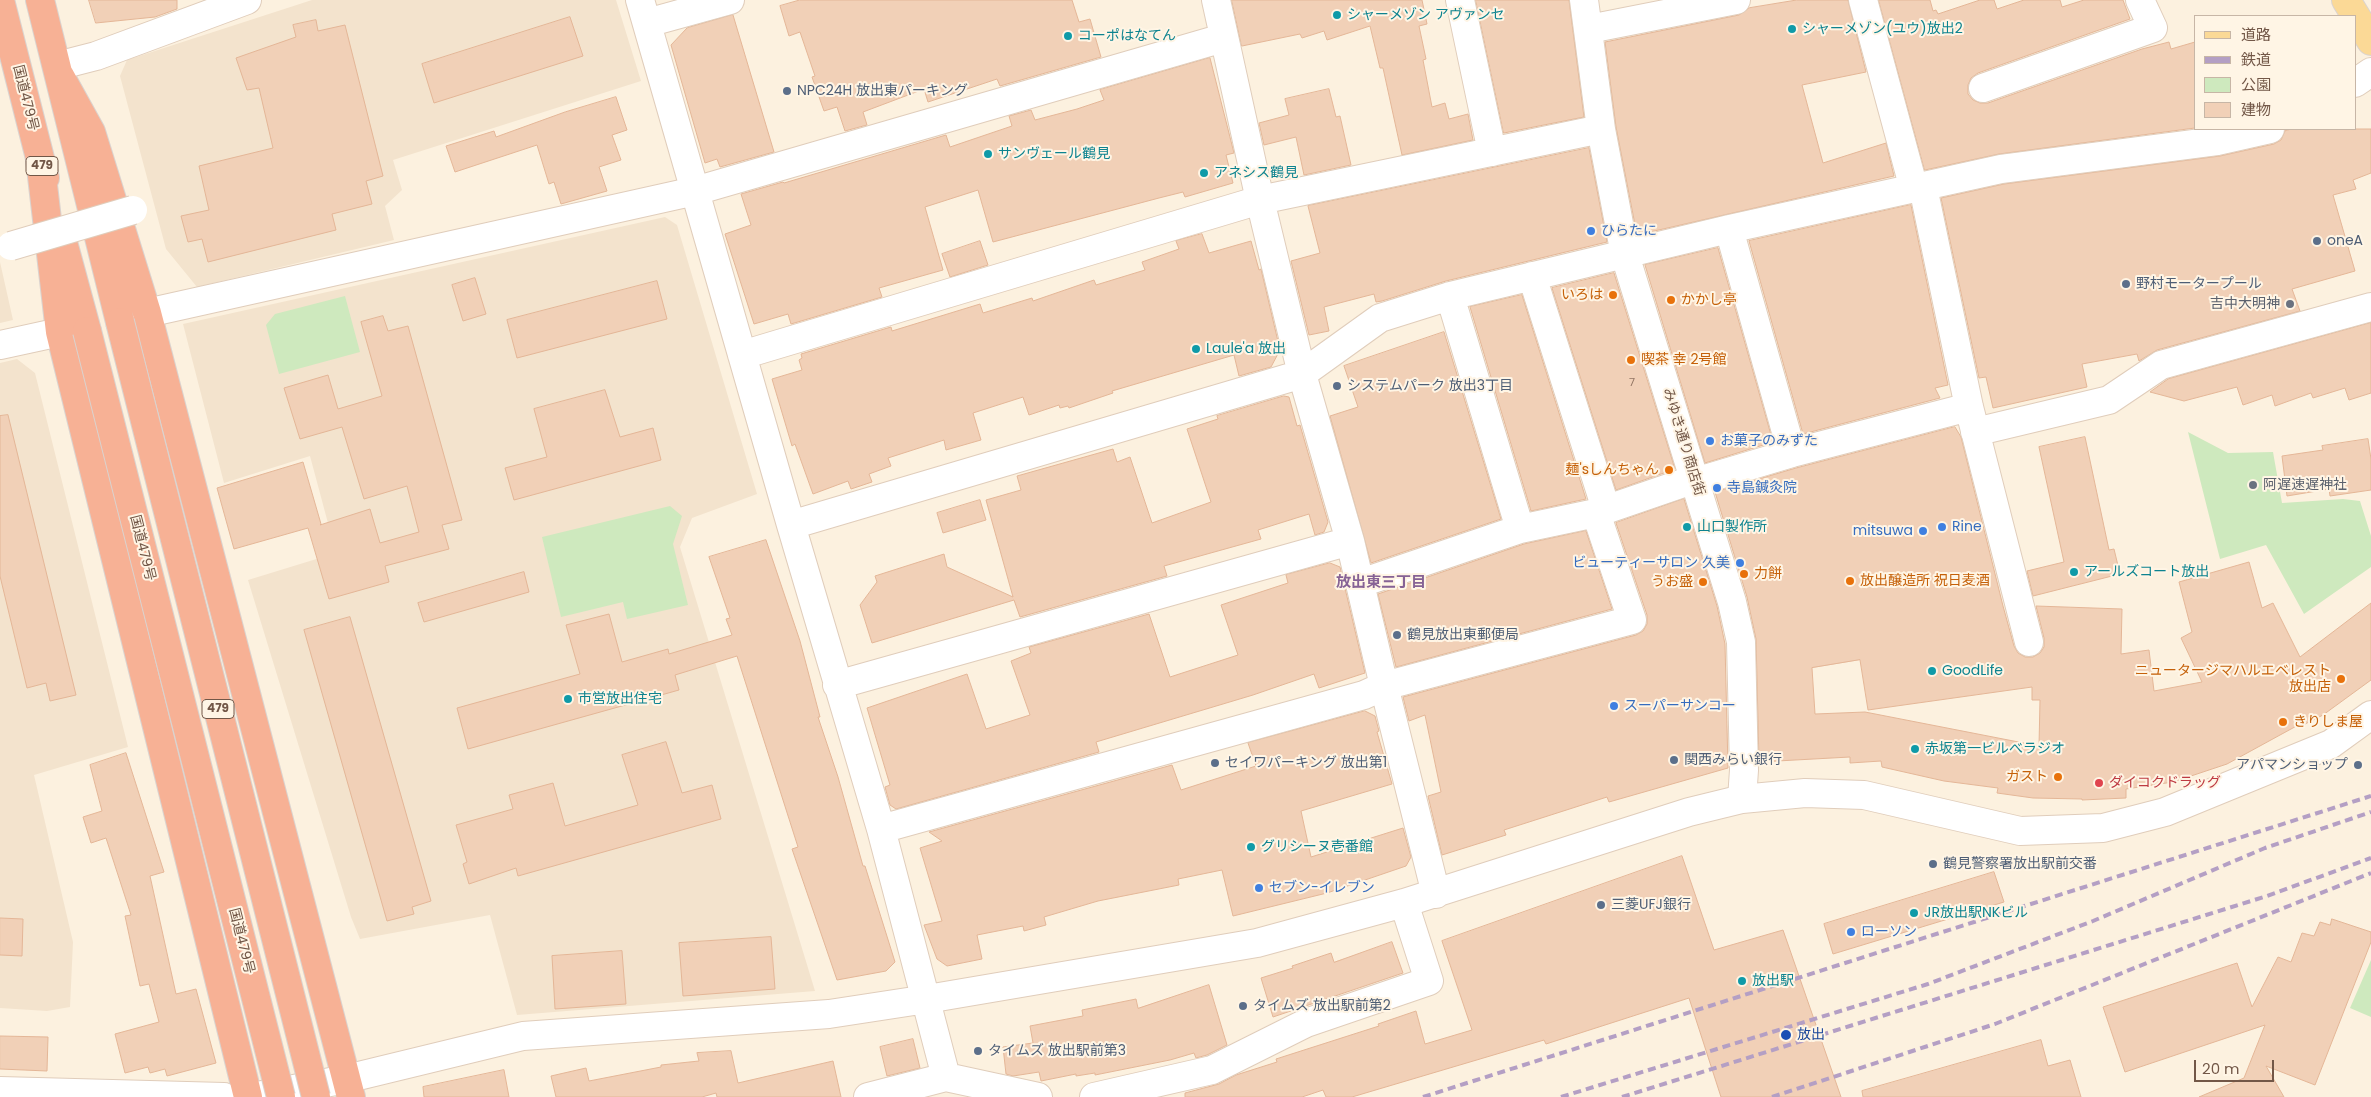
<!DOCTYPE html>
<html>
<head>
<meta charset="utf-8">
<style>
  body { margin:0 }
  #map { position:relative; width:2371px; height:1097px; overflow:hidden; background:#fcf1df; font-family:Poppins,"Noto Sans JP",sans-serif }
  canvas { display:block }
  .legend { position:absolute; left:2194px; top:15px; width:162px; height:115px; box-sizing:border-box; background:#fff5e5; border:1px solid #c7b6a6; margin:0; padding:6px 9px; list-style:none; font-size:15px; color:#725747 }
  .legend li { display:flex; align-items:center; gap:10px; height:25px }
  .legend b { width:25px; border:1px solid #c7b6a6 }
  .scale { position:absolute; left:2194px; top:1060px; width:80px; height:22px; box-sizing:border-box; border:2px solid #725747; border-top:0; padding-left:6px; font-size:15px; line-height:18px; white-space:nowrap; color:#725747; -webkit-text-stroke:4px #fff5e5; paint-order:stroke }
</style>
</head>
<body>
<div id="map">
<canvas width="2371" height="1097"></canvas>
<ul class="legend">
<li><b style="height:6px;background:#fbd996"></b>道路</li>
<li><b style="height:6px;background:#b49fc4"></b>鉄道</li>
<li><b style="height:14px;background:#cee9be"></b>公園</li>
<li><b style="height:14px;background:#f1d0b7"></b>建物</li>
</ul>
<div class="scale">20 m</div>
</div>
<script>
const ctx = document.querySelector('canvas').getContext('2d');
ctx.lineJoin = 'round';
function paint(path, color) { ctx.fillStyle = color; ctx.fill(path, 'evenodd'); }
function stroke(path, color, width, dash) { ctx.strokeStyle = color; ctx.lineWidth = width; ctx.lineCap = dash ? 'butt' : 'round'; ctx.setLineDash(dash || []); ctx.stroke(path); }
function drawText(font, color, halo, rows, align = 'center') {
  ctx.font = font + ' Poppins,"Noto Sans JP",sans-serif'; ctx.lineWidth = 4; ctx.setLineDash([]); ctx.textBaseline = 'middle'; ctx.strokeStyle = halo; ctx.fillStyle = color; for (const [text, x, y, turn = 0] of rows) {
    ctx.save(); ctx.translate(x, y); ctx.rotate((+turn || 0) * Math.PI / 180); ctx.textAlign = isNaN(turn) ? turn : align; if (halo) ctx.strokeText(text, 0, 0); ctx.fillText(text, 0, 0); ctx.restore();
  }
}
paint(new Path2D(`
  M312,0H616L641,81L393,160L402,190L385,206L394,240L197,287L166,249L120,76L127,60Z
  M665,217L677,225L757,494L692,518L680,547L815,991L517,1015L490,915L360,939L351,917L248,580L336,553L310,456L224,483L183,324Z
  M0,262L13,320L0,323Z
  M17,359L35,373L128,747L34,775L73,942L70,1007L47,1011L0,1008V363Z`), '#f3e3cd');
paint(new Path2D(`
  M345,296L360,352L279,374L266,325L275,314Z
  M2188,432L2228,453L2273,452L2282,503L2343,499L2360,501L2371,536V567L2304,614L2266,545L2220,559Z
  M670,506L682,516L673,544L688,605L627,619L623,602L561,617L542,537Z
  M2371,960V1017L2350,1008Z`), '#cee9be');
const building = new Path2D(`
  M89,0H177V9L155,17L96,23Z
  M800,0H1072L1079,22L1090,19L1101,57L1000,86L997,79L928,102L924,89L863,112L867,125L845,131L837,107L824,111L812,77L815,76L800,32L789,36L780,6Z
  M1232,0H1422L1427,24L1419,26L1426,59L1423,60L1432,107L1445,103L1449,119L1468,114L1473,140L1402,155L1383,68H1380L1370,26L1327,40L1324,31L1302,38L1300,34L1242,46Z
  M1476,0H1569L1584,117L1504,133Z
  M1797,0H1848L1866,72L1802,85L1823,163L1886,143L1894,176L1637,235L1616,127L1605,42L1739,15L1749,8Z
  M1879,0H1930L1933,11L1936,10L1938,14L1980,0H1994L1997,9L2024,0H2060L2062,7L2084,0H2123L2130,19L1978,73L1971,78L1968,85V94L1973,100L1980,103H1988L2142,49L2169,42L2171,49L2195,42V128L1999,154L1925,170Z
  M733,15L774,152L720,167L717,159L705,163L671,45L687,28Z
  M570,17L583,56L434,103L422,64Z
  M316,20L318,31L345,25L383,176L366,181L372,204L332,214L336,230L208,262L202,239L188,242L181,216L209,210L199,166L273,148L259,88L247,90L236,58L296,37L293,25Z
  M1210,58L1234,153L1226,155L1233,183L1185,197L1183,192L1159,198L993,242L978,190L925,207L943,270L879,288L882,297L791,324L788,314L754,324L725,234L751,225L741,194L783,182L784,183L946,135L950,147L1012,126L1009,116L1031,110L1035,120L1077,109L1104,100L1100,90Z
  M1329,89L1336,117L1340,116L1351,165L1304,175L1296,137L1264,145L1259,123L1289,115L1285,99Z
  M616,97L627,130L612,135L621,160L599,167L607,191L561,204L554,182L549,184L537,145L455,172L446,146L494,131L496,137L565,112Z
  M2292,129H2371V173L2353,180L2356,189L2333,195L2355,271L2292,289L2300,311L2157,350L2139,361L2137,354L2082,364L2087,387L1993,408L1986,377L1979,378L1941,198L2004,184L2220,156L2274,144L2281,140L2285,131Z
  M1589,148L1607,242L1446,281L1382,301L1376,302L1374,294L1324,307L1329,331L1309,335L1291,261L1320,253L1308,206Z
  M1911,205L1948,385L1935,388L1940,398L1803,434L1749,241Z
  M1202,234L1209,253L1251,241L1259,270L1261,269L1280,350L1271,367L1239,376L1234,355L1112,391L1113,393L1069,408L1068,406L1060,408L1059,405L1029,415L1023,397L973,413L981,440L946,450L944,440L888,458L891,466L869,474L872,482L851,489L848,481L813,494L795,444L792,446L772,379L802,370L799,360L802,358L801,354L891,327L892,331L980,304L983,313L1032,298L1033,301L1094,280L1096,285L1145,270L1142,262L1179,249L1176,241Z
  M980,241L988,265L950,277L942,254Z
  M1718,248L1773,442L1705,463L1645,265Z
  M1614,273L1675,469L1616,490L1552,288Z
  M475,278L486,314L463,321L452,285Z
  M657,281L667,319L517,358L507,320Z
  M1522,295L1586,499L1531,511L1470,307Z
  M383,316L388,331L408,326L462,520L442,525L449,549L385,566L389,582L329,599L308,528L234,549L217,488L303,462L321,524L320,525L370,509L380,543L419,532L407,486L364,499L342,427L300,439L284,388L328,375L338,409L382,396L361,322Z
  M2371,323V393L2349,400L2345,388L2313,398L2311,393L2275,406L2272,395L2243,405L2237,387L2184,401L2150,392L2168,379Z
  M1444,332L1501,519L1371,563L1330,416L1358,407L1344,366Z
  M605,390L620,437L653,428L661,460L514,500L505,468L547,457L534,409Z
  M1284,396L1289,397L1297,426L1300,425L1328,522L1324,532L1315,535L1309,514L1258,530L1261,539L1164,566L1167,576L1020,617L1014,600L872,643L860,605L877,582L875,576L944,554L947,567L1013,597L986,500L1021,490L1017,476L1113,449L1117,462L1130,457L1152,523L1211,502L1187,429L1218,419L1217,416Z
  M8,415L76,695L50,701L46,683L27,688L0,576V416Z
  M1955,427L1961,437L2003,606L2014,646L2018,653L2025,657H2033L2040,653L2044,647V638L2036,606L2122,609L2121,654L2149,650L2154,691L2202,682L2181,638L2192,632L2179,582L2249,562L2262,608L2273,603L2300,657L2371,603V680L2323,715L2303,725L2302,723L2227,764L2173,782L2126,789V798L2082,800V799L2033,798L1997,793L1998,788L1944,781L1882,767L1881,761L1850,763V757L1759,762L1756,639L1747,597L1715,492L1796,468ZM1860,660L1868,710L2032,687V700H2040L2039,746L1865,712L1815,714L1812,668Z
  M2085,437L2109,550L2114,549L2120,574L2033,596L2027,571L2064,562L2039,447Z
  M2368,439L2371,459V490L2330,496L2329,489L2287,496L2282,456L2323,450L2322,446Z
  M1684,499L1717,606L1725,644L1728,768L1609,802L1607,797L1504,830L1506,835L1442,855L1428,796L1441,792L1425,715L1409,721L1403,697L1636,635L1643,631L1647,624V615L1616,523Z
  M980,500L986,520L943,533L937,513Z
  M1586,531L1612,609L1396,667L1378,594L1524,544Z
  M766,540L800,641L820,717H818L838,777L863,866H865L895,962L886,971L837,980L792,849L798,847L737,656L675,675L679,690L468,749L457,708L580,674L566,625L609,614L622,662L668,649L669,654L732,635L726,619L730,618L709,557Z
  M1330,563L1340,567L1365,673L1319,688L1314,674L1253,695L1096,742L1099,752L896,809L890,805L885,787L890,785L867,708L967,674L986,729L1030,715L1011,661L1031,653L1029,647L1149,614L1170,677L1238,655L1221,605L1288,583L1286,575Z
  M524,572L529,592L424,622L418,603Z
  M350,617L431,901L412,907L414,914L387,921L304,630Z
  M1365,711L1375,716L1379,731L1377,732L1392,784L1301,811L1311,857L1403,828L1411,857L1406,866L1327,893L1233,916L1222,870L1178,879L1179,885L1098,901L1044,917L1046,925L1024,931L1023,926L977,935L982,959L947,966L937,959L924,925L942,921L920,848L942,841L929,832L1172,765L1181,790L1256,766L1248,743Z
  M666,742L682,793L712,785L721,819L518,876L516,868L469,884L463,864L467,862L456,825L513,809L509,795L553,783L565,826L638,805L622,755Z
  M126,753L164,872L150,876L176,994L196,989L216,1063L167,1076L165,1069L150,1073L148,1067L125,1073L115,1034L159,1022L149,984L140,986L125,916L131,915L106,838L91,843L83,817L102,811L90,765Z
  M1682,856L1714,950L1783,930L1841,1097H1721L1689,998L1546,1044L1544,1040L1352,1097H1326L1323,1090L1302,1097H1185V1093L1219,1084L1236,1075L1277,1062L1276,1059L1379,1026L1378,1024L1416,1011L1425,1044L1472,1030L1442,941Z
  M1994,872L2004,902L1833,954L1824,924Z
  M0,918L23,919L22,956L0,955Z
  M2332,919L2371,932V942L2315,1085L2266,1066L2284,1097H2199L2244,1078L2265,1025L2125,1072L2103,1007L2237,963L2252,1007L2278,957L2291,962L2302,933L2314,936L2320,922L2330,925Z
  M771,937L775,989L683,996L679,943Z
  M1392,942L1403,973L1273,1017L1261,978L1293,968L1292,966L1331,953L1334,962Z
  M622,951L626,1004L555,1009L552,956Z
  M1209,985L1227,1045L1207,1055L1196,1058L1194,1053L1170,1060L1095,1075V1073L1076,1076V1074L1041,1081L1039,1072L1013,1076L1006,1074L1003,1047L1033,1043L1030,1026L1083,1016L1082,1010L1136,999L1138,1008Z
  M0,1036L48,1037L47,1071L0,1069Z
  M913,1039L920,1068L887,1076L880,1047Z
  M2041,1040L2048,1066L2070,1060L2081,1097H1863L1862,1091Z
  M731,1051L738,1083L833,1061L841,1097H717L716,1093L702,1097H556L551,1076L586,1068L589,1081L661,1067V1065L699,1061L697,1053Z
  M504,1070L509,1097H424L423,1087Z`);
paint(building, '#f1d0b7');
stroke(building, '#e4b697', 1);
const minor = new Path2D(`
  M640,0L791,525L881,829L946,1077L868,1097
  M1216,0L1260,200L1302,374L1350,541L1384,686L1436,894
  M1460,0L1492,152
  M1584,0L1601,129L1625,255L1695,482L1732,602L1741,642L1744,770L1742,799
  M1863,0L1914,189
  M647,23L730,0
  M1589,29L1736,0
  M57,66L96,56L247,0
  M2355,83L2371,72
  M1983,88L2153,28L2140,0
  M1923,187L1969,407L2029,642
  M1729,229L1792,453
  M1532,276L1606,509
  M1450,296L1520,529
  M147,313L695,191L1223,38
  M0,345L60,332
  M742,355L1260,200L1601,129
  M1975,432L2109,400L2161,365L2371,307
  M1695,482L1792,453L1969,407
  M791,525L1302,374L1380,318L1450,296L1729,229L2001,169L2217,141L2270,129
  M1361,583L1520,529L1596,513L1695,479
  M837,685L1350,541
  M881,829L1364,695L1384,686L1632,620L1596,513
  M946,1077L1038,1097
  M0,1091L224,1097
  M252,1097L346,1079L523,1036L829,1014L927,999L1257,943L1404,903L1689,812L1742,799L1805,793L1864,795L2020,831L2103,828L2165,812L2331,744L2371,715
  M1094,1097L1212,1070L1306,1023L1429,981L1404,903`);
const major = new Path2D(`
  M2346,0L2371,41`);
const highway = new Path2D(`
  M0,0L45,178
  M40,0L120,322
  M60,76L91,132L147,313L351,1097
  M40,159L60,332L248,1097
  M64,246L87,331`);
stroke(minor, '#e0cdbb', 30);
stroke(major, '#dad3cf', 30);
stroke(highway, '#dad3cf', 30);
stroke(minor, '#fff', 28);
stroke(major, '#fbd996', 28);
stroke(highway, '#f7b195', 28);
stroke(new Path2D(`
  M1423,1097L2371,796
  M1561,1097L1928,984L2093,921L2265,848L2371,812
  M1622,1097L2267,896L2371,858
  M1772,1097L1995,1024L2371,873`), '#b49fc4', 4, [8, 5]);
const minorBridge = new Path2D(`
  M11,246L133,210`);
const highwayBridge = new Path2D(`
  M120,322L316,1097
  M87,331L281,1097`);
stroke(minorBridge, '#e0cdbb', 30, []);
stroke(highwayBridge, '#dad3cf', 30, []);
stroke(minorBridge, '#fff', 28);
stroke(highwayBridge, '#f7b195', 28);
for (const [x, y, r, color] of [
  [1337,15,5,"#0f9aa8"],
  [1792,29,5,"#0f9aa8"],
  [1068,36,5,"#0f9aa8"],
  [787,91,5,"#5c6f8a"],
  [988,154,5,"#0f9aa8"],
  [1204,173,5,"#0f9aa8"],
  [1591,231,5,"#3f7fe0"],
  [2317,241,5,"#5c6f8a"],
  [2126,284,5,"#5c6f8a"],
  [1613,295,5,"#e8710a"],
  [1671,300,5,"#e8710a"],
  [2290,304,5,"#6b7280"],
  [1196,349,5,"#0f9aa8"],
  [1631,360,5,"#e8710a"],
  [1337,386,5,"#5c6f8a"],
  [1710,441,5,"#3f7fe0"],
  [1669,470,5,"#e8710a"],
  [2253,485,5,"#6b7280"],
  [1717,488,5,"#3f7fe0"],
  [1687,527,5,"#0f9aa8"],
  [1942,527,5,"#3f7fe0"],
  [1923,531,5,"#3f7fe0"],
  [1740,563,5,"#3f7fe0"],
  [2074,572,5,"#0f9aa8"],
  [1744,574,5,"#e8710a"],
  [1850,581,5,"#e8710a"],
  [1703,582,5,"#e8710a"],
  [1397,635,5,"#5c6f8a"],
  [1932,671,5,"#0f9aa8"],
  [2341,679,5,"#e8710a"],
  [568,699,5,"#0f9aa8"],
  [1614,706,5,"#3f7fe0"],
  [2283,722,5,"#e8710a"],
  [1915,749,5,"#0f9aa8"],
  [1674,760,5,"#5c6f8a"],
  [1215,763,5,"#5c6f8a"],
  [2358,765,5,"#5c6f8a"],
  [2058,777,5,"#e8710a"],
  [2099,783,5,"#e0444e"],
  [1251,847,5,"#0f9aa8"],
  [1933,864,5,"#5c6f8a"],
  [1259,888,5,"#3f7fe0"],
  [1601,905,5,"#5c6f8a"],
  [1914,913,5,"#0f9aa8"],
  [1851,932,5,"#3f7fe0"],
  [1742,981,5,"#0f9aa8"],
  [1243,1006,5,"#5c6f8a"],
  [1786,1035,6,"#1a4fb4"],
  [978,1051,5,"#5c6f8a"]
]) { const dot = new Path2D(); dot.arc(x, y, r, 0, 2 * Math.PI); ctx.fillStyle = color; ctx.fill(dot); stroke(dot, '#fff5e5', 2); }
drawText('11px', '#927563', null, [
  ["7",1632,383]
]);
for (const [x, y, w] of [
  [42,166,32],
  [218,709,32]
]) { const box = new Path2D(); box.roundRect(x - w / 2, y - 9.5, w, 19, 4); ctx.fillStyle = '#fff5e5'; ctx.fill(box); stroke(box, '#725747', 1); }
drawText('bold 12px', '#725747', null, [
  ["479",42,166],
  ["479",218,709]
]);
drawText('14px', '#0d838f', '#fff5e5', [
  ["シャーメゾン アヴァンセ",1347,15],
  ["シャーメゾン(ユウ)放出2",1802,29],
  ["コーポはなてん",1078,36],
  ["サンヴェール鶴見",998,154],
  ["アネシス鶴見",1214,173],
  ["Laule'a 放出",1206,349],
  ["山口製作所",1697,527],
  ["アールズコート放出",2084,572],
  ["GoodLife",1942,671],
  ["市営放出住宅",578,699],
  ["赤坂第一ビルべラジオ",1925,749],
  ["グリシーヌ壱番館",1261,847],
  ["JR放出駅NKビル",1924,913],
  ["放出駅",1752,981]
], 'left');
drawText('14px', '#4e5e75', '#fff5e5', [
  ["NPC24H 放出東パーキング",797,91],
  ["oneA",2327,241],
  ["野村モータープール",2136,284],
  ["システムパーク 放出3丁目",1347,386],
  ["鶴見放出東郵便局",1407,635],
  ["関西みらい銀行",1684,760],
  ["セイワパーキング 放出第1",1225,763],
  ["アパマンショップ",2348,765,"right"],
  ["鶴見警察署放出駅前交番",1943,864],
  ["三菱UFJ銀行",1611,905],
  ["タイムズ 放出駅前第2",1253,1006],
  ["タイムズ 放出駅前第3",988,1051]
], 'left');
drawText('14px', '#725747', '#fff5e5', [
  ["国道479号",25,98,76],
  ["みゆき通り商店街",1683,442,73],
  ["国道479号",142,548,76],
  ["国道479号",241,941,76]
]);
drawText('14px', '#366cbe', '#fff5e5', [
  ["ひらたに",1601,231],
  ["お菓子のみずた",1720,441],
  ["寺島鍼灸院",1727,488],
  ["Rine",1952,527],
  ["mitsuwa",1913,531,"right"],
  ["ビューティーサロン 久美",1730,563,"right"],
  ["スーパーサンコー",1624,706],
  ["セブン-イレブン",1269,888],
  ["ローソン",1861,932]
], 'left');
drawText('14px', '#c56008', '#fff5e5', [
  ["いろは",1603,295],
  ["かかし亭",1681,300,"left"],
  ["喫茶 幸 2号館",1641,360,"left"],
  ["麺'sしんちゃん",1659,470],
  ["力餅",1754,574,"left"],
  ["放出醸造所 祝日麦酒",1860,581,"left"],
  ["うお盛",1693,582],
  ["ニュータージマハルエベレスト",2331,671],
  ["放出店",2331,687],
  ["きりしま屋",2293,722,"left"],
  ["ガスト",2048,777]
], 'right');
drawText('14px', '#5b616d', '#fff5e5', [
  ["吉中大明神",2280,304],
  ["阿遅速遅神社",2263,485,"left"]
], 'right');
drawText('14px', '#be3a42', '#fff5e5', [
  ["ダイコクドラッグ",2109,783]
], 'left');
drawText('14px', '#164399', '#fff5e5', [
  ["放出",1797,1035]
], 'left');
drawText('bold 15px', '#866295', '#fff5e5', [
  ["放出東三丁目",1381,583]
]);
</script>
</body>
</html>
